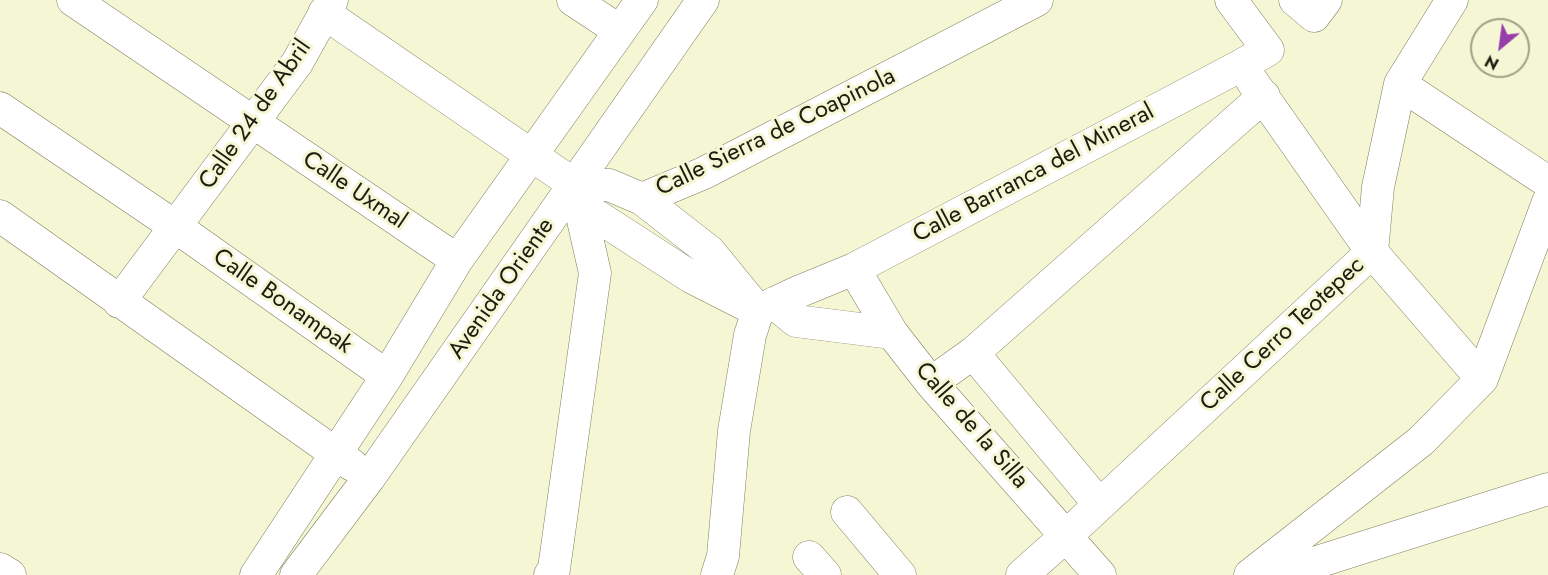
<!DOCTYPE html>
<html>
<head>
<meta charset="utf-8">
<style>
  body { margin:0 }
  #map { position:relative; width:1548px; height:575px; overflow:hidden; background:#f5f7d4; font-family:Jost,sans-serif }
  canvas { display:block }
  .north { position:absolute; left:1470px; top:18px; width:60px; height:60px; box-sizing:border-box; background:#f5f7d4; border:2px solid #9fa086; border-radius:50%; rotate:209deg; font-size:16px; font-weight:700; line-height:24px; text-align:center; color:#1d1d11 }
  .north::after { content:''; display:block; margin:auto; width:21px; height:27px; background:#963eaa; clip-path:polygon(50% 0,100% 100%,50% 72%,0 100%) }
</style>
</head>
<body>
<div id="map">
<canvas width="1548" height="575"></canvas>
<div class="north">N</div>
</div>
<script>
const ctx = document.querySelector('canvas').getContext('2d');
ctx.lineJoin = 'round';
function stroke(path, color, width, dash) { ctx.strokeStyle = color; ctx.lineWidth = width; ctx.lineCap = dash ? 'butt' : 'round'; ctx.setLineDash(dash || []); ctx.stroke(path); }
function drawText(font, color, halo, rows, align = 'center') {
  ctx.font = font + ' Jost,sans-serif'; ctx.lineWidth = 6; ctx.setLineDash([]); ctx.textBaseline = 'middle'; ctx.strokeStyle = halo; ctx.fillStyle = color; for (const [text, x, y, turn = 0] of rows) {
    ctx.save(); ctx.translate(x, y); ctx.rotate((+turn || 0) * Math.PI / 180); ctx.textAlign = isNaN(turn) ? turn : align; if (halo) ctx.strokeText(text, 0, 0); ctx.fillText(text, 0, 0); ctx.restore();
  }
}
const minor = new Path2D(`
  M73,0L457,260
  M573,0L620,31
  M1295,0L1314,16L1326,0
  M324,13L575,185
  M1252,81L1372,252L1482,379
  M1400,84L1548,182
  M0,108L176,227L387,376
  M575,185H609L642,199L704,173L1037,0
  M642,199L709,251L750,301
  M580,205L691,277L758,311
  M0,216L352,465
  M854,269L892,333L931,383L1100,575
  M119,302L297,63L332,0
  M774,303L796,321L892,333
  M973,353L1099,504
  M931,383L973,353L1264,96
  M847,512L900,575
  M809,557L825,575
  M0,569L10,575
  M256,575L387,376L457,260L642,0
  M296,575L369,478L703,0
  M550,575L554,569L595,273L575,185
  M717,575L723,556L734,431L750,335L758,311L798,292L854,269L1240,66L1268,50L1231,0
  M1022,575L1066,536L1372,252L1378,187L1400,84L1452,0
  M1250,575L1421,441L1482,379L1548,202
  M1276,575L1548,489`);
stroke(minor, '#7d7e5f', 33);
stroke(minor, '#fff', 32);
drawText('24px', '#1d1d11', '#f5f7d4', [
  ["Calle 24 de Abril",256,115,-55],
  ["Calle Sierra de Coapinola",776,133,-26],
  ["Calle Barranca del Mineral",1034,174,-28],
  ["Calle Uxmal",354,191,34],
  ["Avenida Oriente",502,289,-55],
  ["Calle Bonampak",282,302,35],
  ["Calle Cerro Teotepec",1283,335,-43],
  ["Calle de la Silla",971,426,49]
]);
</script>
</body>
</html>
